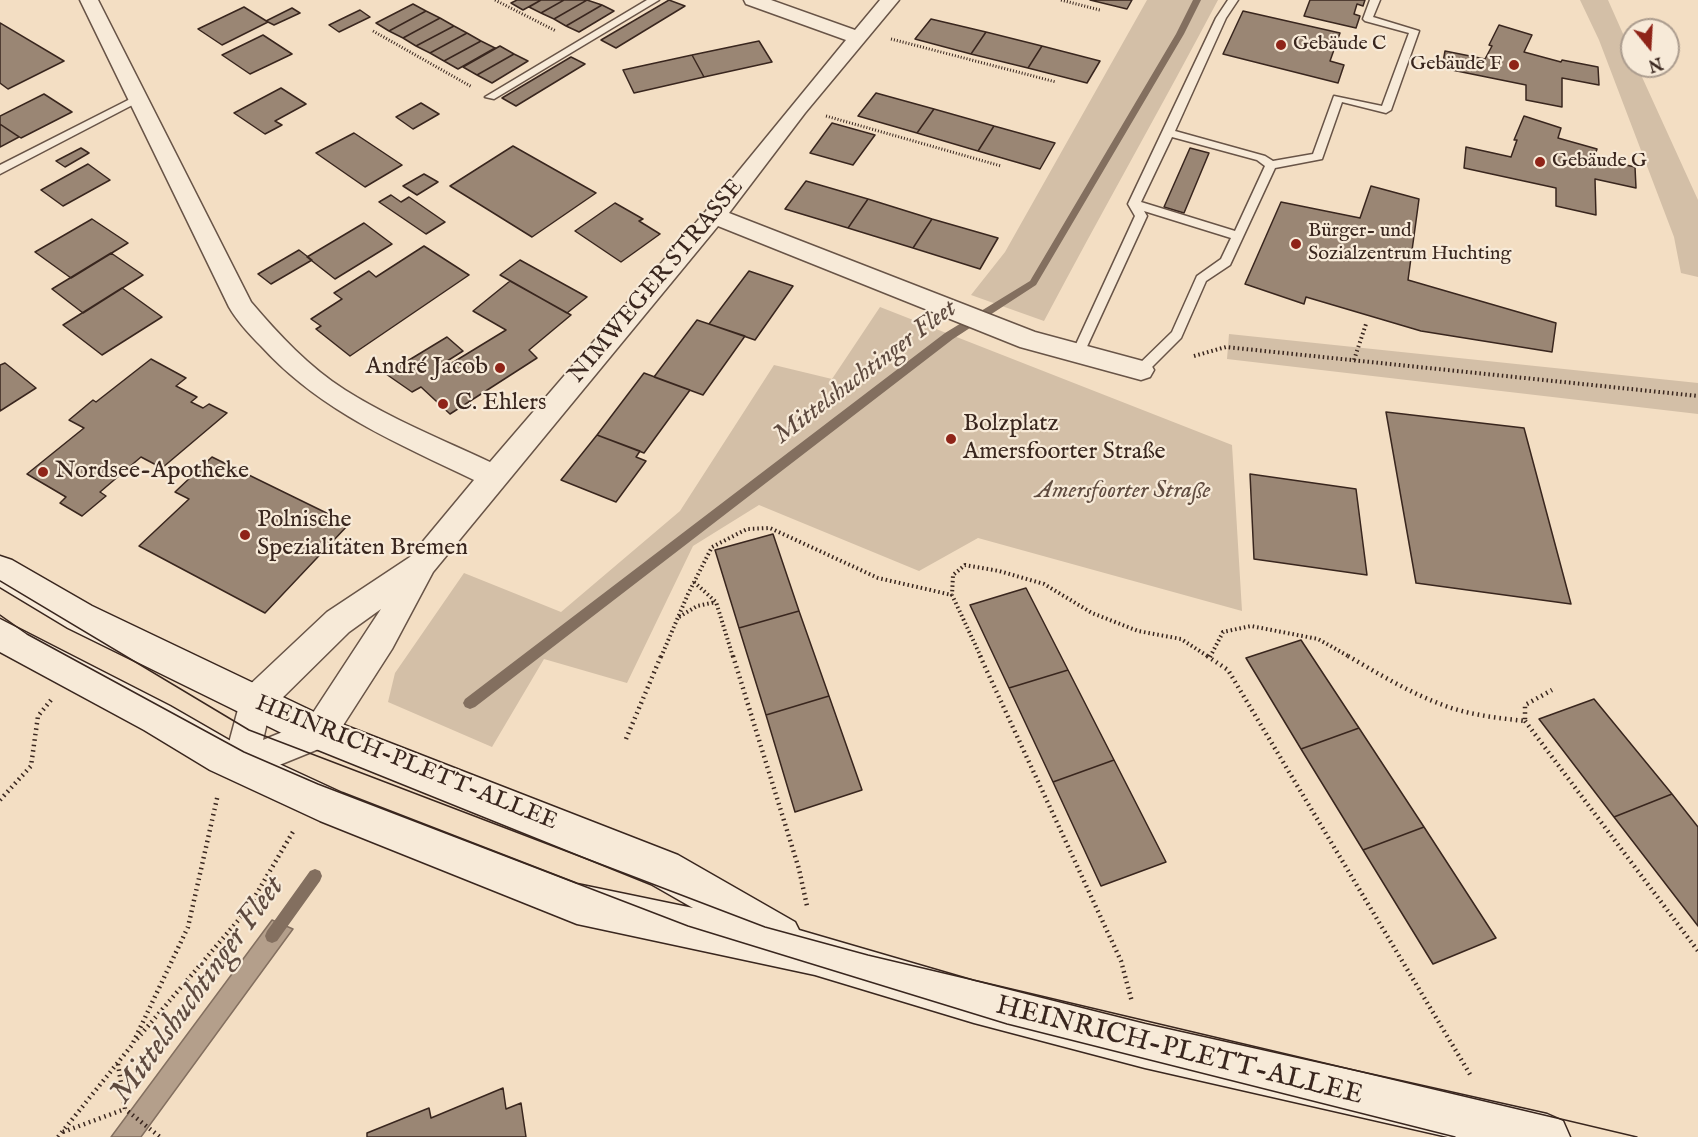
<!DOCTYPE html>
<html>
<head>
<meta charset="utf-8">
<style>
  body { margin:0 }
  #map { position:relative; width:1698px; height:1137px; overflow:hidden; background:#f3dec3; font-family:"IM FELL English",serif }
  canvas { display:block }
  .north { position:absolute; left:1620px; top:18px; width:60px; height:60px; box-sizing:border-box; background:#f7ead8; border:2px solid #ab9c8e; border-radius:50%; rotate:162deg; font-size:16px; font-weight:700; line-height:24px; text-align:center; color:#39261e }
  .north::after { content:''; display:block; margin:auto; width:21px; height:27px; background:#8f2418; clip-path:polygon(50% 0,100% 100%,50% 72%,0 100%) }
</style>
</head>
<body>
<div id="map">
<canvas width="1698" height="1137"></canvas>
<div class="north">N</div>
</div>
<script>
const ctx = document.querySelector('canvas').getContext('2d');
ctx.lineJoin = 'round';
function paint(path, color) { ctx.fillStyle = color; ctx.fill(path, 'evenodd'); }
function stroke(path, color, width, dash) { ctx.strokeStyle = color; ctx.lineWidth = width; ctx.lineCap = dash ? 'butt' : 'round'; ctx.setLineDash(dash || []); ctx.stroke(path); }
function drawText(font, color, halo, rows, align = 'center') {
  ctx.font = font + ' "IM FELL English",serif'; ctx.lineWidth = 4.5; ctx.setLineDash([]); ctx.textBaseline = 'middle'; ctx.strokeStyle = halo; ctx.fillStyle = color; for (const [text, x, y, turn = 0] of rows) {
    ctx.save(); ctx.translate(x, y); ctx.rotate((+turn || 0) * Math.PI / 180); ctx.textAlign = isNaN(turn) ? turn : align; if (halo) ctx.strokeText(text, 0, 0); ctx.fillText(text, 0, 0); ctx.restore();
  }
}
paint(new Path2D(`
  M1147,0H1218C1161,108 1101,213 1044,321L971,295L1005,252Z
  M1580,0H1608L1632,54V66H1637L1698,200V277L1681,273L1674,237L1599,40Z
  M880,307L1232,445L1242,611L978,538L919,571L759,505L693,546L627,683L544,659L492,747L388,702L395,673L464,573L561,612L680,511L774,365L832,379Z
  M1229,334L1698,383V414L1227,359Z`), '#d3bfa7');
const water = new Path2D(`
  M272,920L293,929L141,1137H111Z`);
paint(water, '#b49f8b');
stroke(water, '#836f5f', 1.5);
paint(new Path2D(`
  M1193,0H1201L1184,34L1036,285L953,339L475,707L470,709L465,707L463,703L465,699L945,333L1030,281L1176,34Z
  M315,869L320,871L322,876L320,881L277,941L272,943L267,941L265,936L267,931L310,871Z`), '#836f5f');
const building = new Path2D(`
  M517,0H541L523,10L511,3Z
  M541,0H564L541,13L529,7Z
  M564,0H587L554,19L541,13Z
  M587,0L602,5L566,26L554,19Z
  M669,0L685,6L616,48L601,40Z
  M1090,0H1132L1127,9Z
  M1310,0H1365L1363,6L1357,4L1354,14L1360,16L1356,28L1304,16Z
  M413,4L426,11L389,31L376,23Z
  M602,5L614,11L579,32L566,26Z
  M244,7L268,22L222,45L198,29Z
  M292,8L300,13L274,25L266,21Z
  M360,10L370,17L339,32L329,25Z
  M426,11L440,18L403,38L389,31Z
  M1243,11L1340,33L1330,61L1344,65L1338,83L1223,54Z
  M440,18L454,26L416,46L403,38Z
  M931,19L986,32L971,54L915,39Z
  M0,23L64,61L8,89L0,83Z
  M1499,25L1532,35L1524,52L1561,62L1562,60L1598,67L1599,85L1562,78V107L1526,100V85L1442,68L1445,51L1485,59L1492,46L1489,45Z
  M454,26L467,33L430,53L416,46Z
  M986,32L1042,46L1028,68L971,54Z
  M467,33L481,41L444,61L430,53Z
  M263,35L292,54L250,74L222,55Z
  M481,41L495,48L458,69L444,61Z
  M759,41L772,62L704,77L692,55Z
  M500,46L514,54L477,75L463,67Z
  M1042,46L1100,61L1087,83L1028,68Z
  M514,54L528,61L492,83L477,75Z
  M692,55L704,77L634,93L623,70Z
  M571,57L585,64L516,106L502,98Z
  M281,88L306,104L275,121L282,125L265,134L234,113Z
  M876,93L934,109L917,133L858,116Z
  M44,94L72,112L21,138L0,124V116Z
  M421,103L439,114L413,129L396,117Z
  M934,109L994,126L978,151L917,133Z
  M1524,116L1561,128L1558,138L1597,149L1594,158L1635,167L1636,188L1595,179L1596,215L1556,206V188L1464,168L1466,147L1511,157L1517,140H1514Z
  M832,123L875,135L853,165L810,153Z
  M0,124L19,137L0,147Z
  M994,126L1055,143L1040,169L978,151Z
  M354,133L402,165L365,187L316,153Z
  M513,146L596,193L532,237L450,186Z
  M81,148L89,153L65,167L56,161Z
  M1190,148L1209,153L1184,213L1164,207Z
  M88,164L110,180L63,206L41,190Z
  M424,174L438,182L417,195L403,186Z
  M806,181L868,199L848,228L785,209Z
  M1371,186L1419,199L1408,280L1556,323L1552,352L1421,331L1306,297L1304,304L1245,284L1281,202L1360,218Z
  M391,195L401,202L409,197L445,222L426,234L379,202Z
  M868,199L932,219L913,248L848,228Z
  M615,203L643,219L639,221L660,234L621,262L575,231Z
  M92,219L128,243L71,278L35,252Z
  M932,219L998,238L980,269L913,248Z
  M364,223L392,244L335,279L307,257Z
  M424,246L469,275L350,356L316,329L321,326L311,319L342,299L334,293L369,271L376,277Z
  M299,250L312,260L271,284L258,274Z
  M111,253L143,275L83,313L52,289Z
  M520,260L587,297L567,313L500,275Z
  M749,271L793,286L755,340L709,324Z
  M510,281L571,315L529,350L537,358L450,414L421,387L412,392L386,374L447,337L463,351L444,363L447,366L506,330L473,311Z
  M122,288L162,317L102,355L63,325Z
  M697,320L745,336L703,395L654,377Z
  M151,359L186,378L176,386L197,397L191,402L203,408L209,404L227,413L162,468L141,457L100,492L106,496L82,516L60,503L66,497L27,474L84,428L69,420L93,400L96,402Z
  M5,363L36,388L0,411V365Z
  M644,373L690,390L644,453L597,435Z
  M1386,412L1524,428L1571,604L1416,583Z
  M597,435L640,451L636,457L646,461L616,502L561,480Z
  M212,457L349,524L265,613L139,546L189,499L175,492Z
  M1250,474L1356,489L1367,575L1254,559Z
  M773,534L799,611L739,628L715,550Z
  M1026,588L1068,670L1009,688L970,605Z
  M799,611L829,696L766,715L739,628Z
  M1301,640L1359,728L1301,749L1246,658Z
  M1068,670L1114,760L1053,782L1009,688Z
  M829,696L862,790L795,812L766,715Z
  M1594,699L1672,794L1614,817L1539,719Z
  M1359,728L1424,827L1363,850L1301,749Z
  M1114,760L1166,862L1101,886L1053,782Z
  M1672,794L1698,827V926L1614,817Z
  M1424,827L1496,938L1433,964L1363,850Z
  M503,1088L506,1109L521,1103L526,1137H367V1133L429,1108L431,1118Z`);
paint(building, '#9a8674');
stroke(building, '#39261e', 1.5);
const service = new Path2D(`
  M647,0H659L494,99L485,97Z
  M1228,0H1238L1226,18L1175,131L1265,156L1273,161L1313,154L1334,96L1382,106L1409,33L1365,21L1363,19L1370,0H1380L1373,17L1419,31L1391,110L1386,113L1342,102L1322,159L1275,168L1230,265L1206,281L1181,338L1146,373L1141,375L1134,370L1136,367L1172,332L1197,276L1221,259L1231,238L1144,211L1147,216L1084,353L1078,358L1073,356L1072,353L1135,216L1128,204L1216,18ZM1172,137L1257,160L1265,166L1235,231L1141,202Z
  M138,95L142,96V100L0,174V165Z`);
const minor = new Path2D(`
  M80,0H98L251,302C279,335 309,367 345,390C391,419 441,439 490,462L706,211L846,40L746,4L744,0H771L855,30L880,0H899L805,113L729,213L1035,332L1150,363L1154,370L1150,377L1141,380L1020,347L718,226L433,572L392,649L331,744L240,781L228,777L223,765L243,691L327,612L410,557L474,480C397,443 320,411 261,346C249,334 237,321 229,307ZM381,609L307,722L263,740L270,710L349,632Z`);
const secondary = new Path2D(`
  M0,556L12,560L92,606L331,720L678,855L795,922L799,930L974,981L1145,1024L1547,1114L1563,1121L1570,1137H1448L1145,1068L974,1023L815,975L577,924L320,821L210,770L144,730L0,652V619L170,706L236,744L342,793L577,884L693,908L651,884L306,745L68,628L0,587Z`);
stroke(service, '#685447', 3);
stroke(minor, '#685447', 3);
stroke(secondary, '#39261e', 3);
stroke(new Path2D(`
  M495,0L556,31
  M1061,0L1100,10
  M373,31L472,87
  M891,39L1056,82
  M826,116L1001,166`), '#39261e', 3, [1, 2]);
stroke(new Path2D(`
  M1194,356L1226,347L1698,396
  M1354,360L1366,324
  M694,582L716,602L733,657
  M679,617L697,606L716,602
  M661,657L688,594L712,547L747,529L770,528L878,578L952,595
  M981,657L952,595L953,575L965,565L999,571L1044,584L1092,613L1138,631L1181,639L1209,657
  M1210,657L1223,632L1251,626L1318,639L1350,657`), '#39261e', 4, [1.5, 3]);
stroke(new Path2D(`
  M733,656L799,869L807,906
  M980,656L1121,961L1132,1002
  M1207,656L1228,670L1471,1076
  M1348,656C1379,674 1410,693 1443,705C1469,715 1498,718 1525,721V705L1552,690
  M1525,721L1698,951
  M626,739L661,656
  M0,800L31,766L38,716L51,700
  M137,1039L247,910L294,830
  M118,1064L125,1109L160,1137
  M63,1132L125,1109
  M58,1137L132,1045L188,927L218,794`), '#39261e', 4.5, [1.5, 4]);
paint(service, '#f7ead8');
paint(minor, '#f7ead8');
paint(secondary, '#f7ead8');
stroke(new Path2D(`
  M0,581L249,730L765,927L868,955L1637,1137
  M0,615L27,634L244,752L318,784L688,926L1007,1024L1455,1137`), '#39261e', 1.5);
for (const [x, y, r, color] of [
  [1281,45,6,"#8f2418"],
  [1514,65,6,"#8f2418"],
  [1540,162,6,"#8f2418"],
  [1296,244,6,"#8f2418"],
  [500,368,6,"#8f2418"],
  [443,404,6,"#8f2418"],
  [951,439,6,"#8f2418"],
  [43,472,6,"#8f2418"],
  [245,535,6,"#8f2418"]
]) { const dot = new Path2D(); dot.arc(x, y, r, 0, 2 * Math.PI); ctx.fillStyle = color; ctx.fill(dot); stroke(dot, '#f7ead8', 2); }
drawText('20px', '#39261e', '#f7ead8', [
  ["Gebäude C",1293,45],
  ["Gebäude F",1502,65,"right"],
  ["Gebäude G",1552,162],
  ["Bürger- und",1308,232],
  ["Sozialzentrum Huchting",1308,255]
], 'left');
drawText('24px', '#39261e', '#f7ead8', [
  ["NIMWEGER STRASSE",657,282,-50],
  ["HEINRICH-PLETT-ALLEE",406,764,22]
]);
drawText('24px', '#39261e', '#f7ead8', [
  ["André Jacob",488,368,"right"],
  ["C. Ehlers",455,404],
  ["Bolzplatz",963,425],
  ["Amersfoorter Straße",963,453],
  ["Nordsee-Apotheke",55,472],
  ["Polnische",257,521],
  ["Spezialitäten Bremen",257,549]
], 'left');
drawText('italic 24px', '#604c40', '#f7ead8', [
  ["Amersfoorter Straße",1123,492]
]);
drawText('italic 26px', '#5e4a3f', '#f7ead8', [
  ["Mittelshuchtinger Fleet",866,373,-37]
]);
drawText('28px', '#39261e', '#f7ead8', [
  ["HEINRICH-PLETT-ALLEE",1179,1052,14]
]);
drawText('italic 32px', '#5e4a3f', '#f7ead8', [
  ["Mittelshuchtinger Fleet",199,991,-54]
]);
</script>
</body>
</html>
